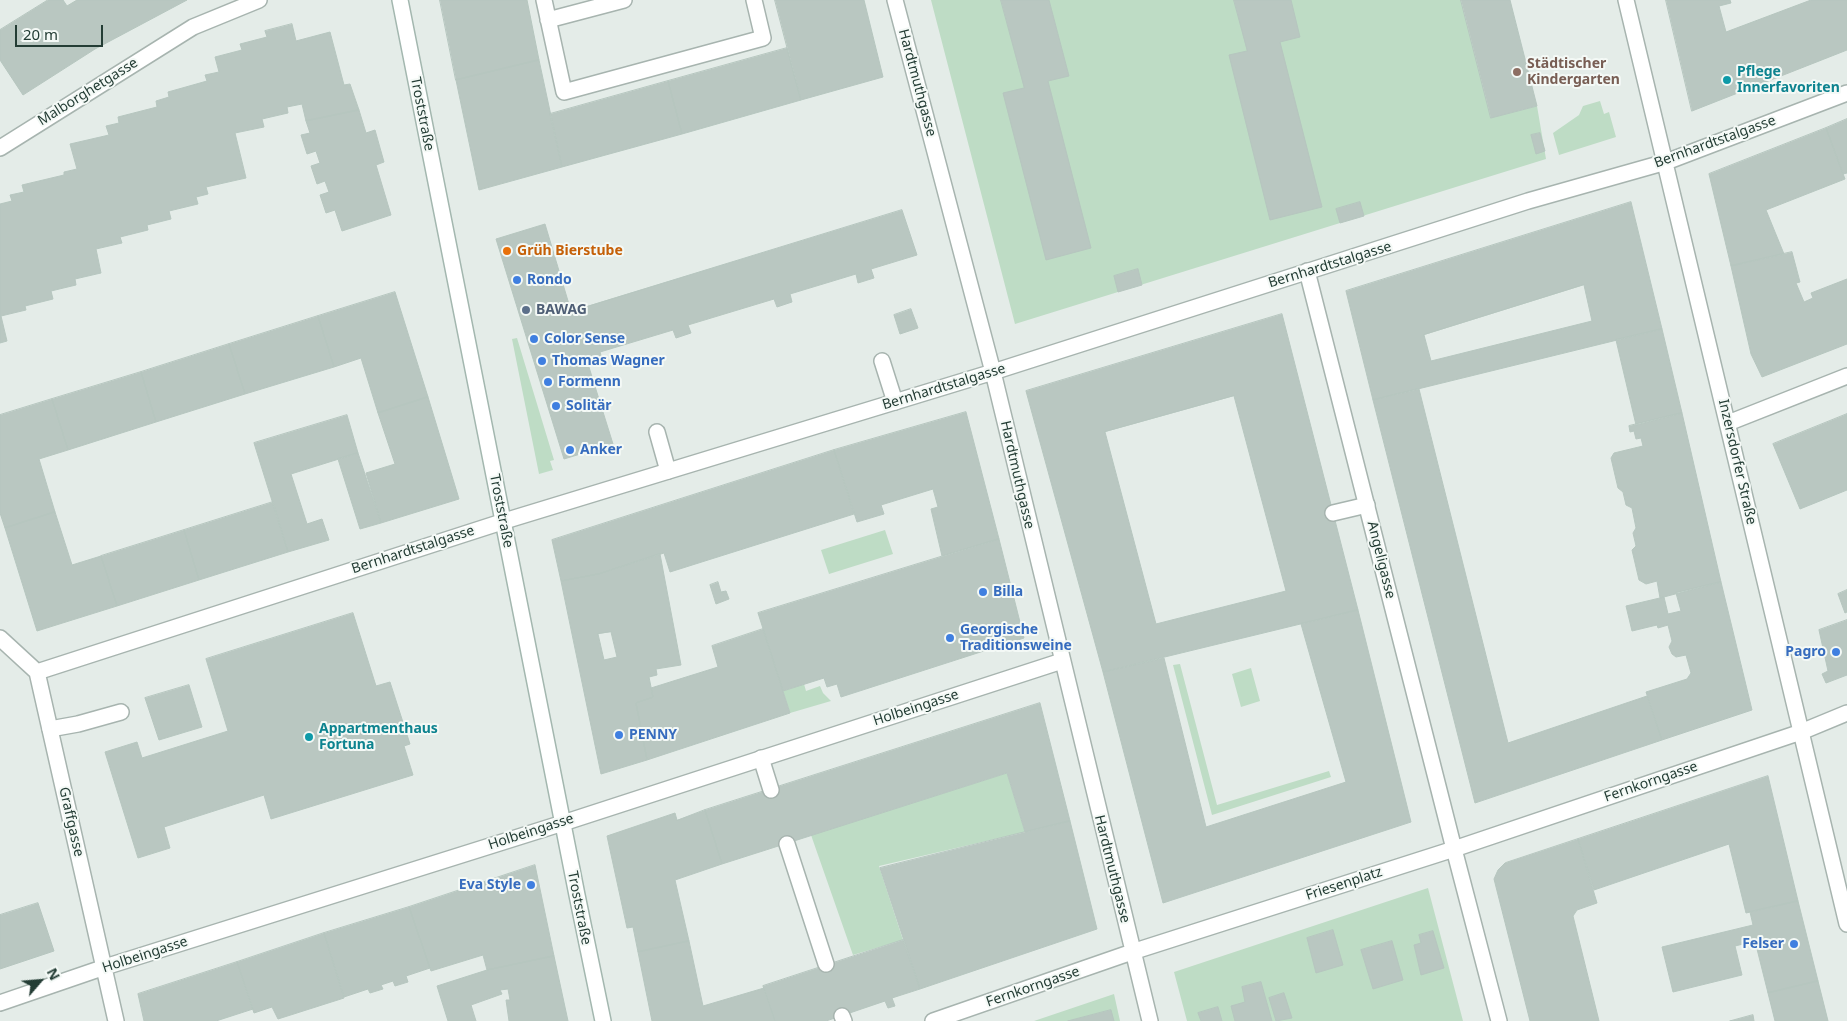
<!DOCTYPE html>
<html>
<head>
<meta charset="utf-8">
<style>
  body { margin:0 }
  #map { position:relative; width:1847px; height:1021px; overflow:hidden; background:#e4ece8; font-family:"Noto Sans",sans-serif }
  canvas { display:block }
  .north { position:absolute; left:15px; top:956px; width:50px; height:50px; -webkit-text-stroke:4px #f4f9f6; paint-order:stroke; rotate:63deg; font-size:14px; font-weight:700; line-height:20px; text-align:center; color:#243d35 }
  .north::after { content:''; display:block; margin:auto; width:18px; height:22px; background:#243d35; clip-path:polygon(50% 0,100% 100%,50% 72%,0 100%) }
  .scale { position:absolute; left:15px; top:25px; width:88px; height:22px; box-sizing:border-box; border:2px solid #243d35; border-top:0; padding-left:6px; font-size:15px; line-height:18px; white-space:nowrap; color:#243d35; -webkit-text-stroke:4px #f4f9f6; paint-order:stroke }
</style>
</head>
<body>
<div id="map">
<canvas width="1847" height="1021"></canvas>
<div class="north">N</div>
<div class="scale">20 m</div>
</div>
<script>
const ctx = document.querySelector('canvas').getContext('2d');
ctx.lineJoin = 'round';
function paint(path, color) { ctx.fillStyle = color; ctx.fill(path, 'evenodd'); }
function stroke(path, color, width, dash) { ctx.strokeStyle = color; ctx.lineWidth = width; ctx.lineCap = dash ? 'butt' : 'round'; ctx.setLineDash(dash || []); ctx.stroke(path); }
function drawText(font, color, halo, rows, align = 'center') {
  ctx.font = font + ' "Noto Sans",sans-serif'; ctx.lineWidth = 4; ctx.setLineDash([]); ctx.textBaseline = 'middle'; ctx.strokeStyle = halo; ctx.fillStyle = color; for (const [text, x, y, turn = 0] of rows) {
    ctx.save(); ctx.translate(x, y); ctx.rotate((+turn || 0) * Math.PI / 180); ctx.textAlign = isNaN(turn) ? turn : align; if (halo) ctx.strokeText(text, 0, 0); ctx.fillText(text, 0, 0); ctx.restore();
  }
}
paint(new Path2D(`
  M931,0H1461L1491,117L1537,106L1546,159L1015,324Z
  M1600,101L1604,114L1609,112L1616,137L1559,155L1553,133L1579,115L1583,106Z
  M517,338L554,460L550,461L553,470L539,474L512,339Z
  M885,530L893,554L829,574L821,550Z
  M1180,664L1217,805L1329,771L1331,777L1212,815L1173,665Z
  M1251,668L1260,701L1241,707L1232,674Z
  M804,684L806,691L820,686L823,693L831,701L790,713L783,691Z
  M1007,773L1025,832L879,866L903,940L853,955L811,835Z
  M1428,888L1463,1021H1187L1174,972Z
  M1114,994L1120,1021H1034Z`), '#bedcc5');
const building = new Path2D(`
  M48,0H63L67,6L77,0H187L95,49L23,95L0,60V30Z
  M440,0H527L539,60L456,80Z
  M775,0H864L883,77L801,100Z
  M1001,0H1049L1069,76L1048,81L1091,248L1046,260L1003,93L1024,88Z
  M1234,0H1291L1300,37L1280,42L1322,207L1270,220L1229,55L1247,51Z
  M1461,0H1510L1537,106L1491,118Z
  M1666,0H1730L1731,3L1719,6L1726,32L1811,0H1847V50L1692,111Z
  M292,24L296,41L330,32L344,85L350,84L359,110L306,121L302,104L287,107L288,113L262,119L264,127L235,133L246,178L206,187L208,194L196,197L198,204L169,211L171,219L147,225L148,230L120,237L122,243L96,249L101,273L75,279L76,285L51,291L53,299L25,306L26,310L1,316L7,341L0,343V204L12,201L10,195L24,192L22,185L64,175V172L77,169L70,144L109,135L106,126L119,123L118,117L157,107L156,101L169,97L168,92L207,81L205,75L219,72L215,57L242,50L240,44L267,37L265,31Z
  M787,48L801,100L682,134L668,81Z
  M539,60L562,167L479,190L456,80Z
  M668,81L682,134L562,167L550,114Z
  M359,110L366,133L375,130L384,162L376,165L391,215L342,231L335,210L326,213L320,195L329,192L325,181L317,184L311,166L320,163L316,151L307,154L301,135L310,133L306,121Z
  M1847,119V173L1843,174L1826,128Z
  M1826,128L1845,179L1766,210L1784,254L1731,266L1709,174Z
  M1540,133L1545,151L1536,154L1531,135Z
  M1360,202L1364,216L1340,223L1336,209Z
  M1631,202L1662,329L1373,400L1346,291ZM1584,285L1592,321L1431,361L1424,335Z
  M902,210L917,255L871,269L874,278L858,283L856,274L790,294L792,302L777,307L774,299L688,325L691,333L676,338L673,330L600,352L602,359L588,364L613,444L564,459L496,239L545,224L571,311Z
  M1792,252L1800,282L1796,283L1804,302L1813,298L1811,293L1847,279V344L1762,377L1751,354L1731,266Z
  M1138,269L1142,285L1118,292L1114,276Z
  M395,292L428,397L378,413L361,358L334,367L318,316Z
  M911,309L918,328L900,334L894,315Z
  M1282,314L1358,610L1103,672L1026,391ZM1234,396L1286,591L1156,624L1105,432Z
  M318,316L334,367L245,394L229,344Z
  M1662,329L1682,413L1636,425L1616,340Z
  M229,344L245,394L156,422L141,372Z
  M141,372L156,422L68,450L52,399Z
  M1419,389L1508,743L1647,696L1662,740L1475,803L1373,400Z
  M428,397L459,499L381,523L366,473L395,464L378,413Z
  M52,399L68,450L39,459L55,512L5,528L0,513V415Z
  M966,412L999,539L942,556L931,509L938,507L933,489L881,505L884,514L857,522L834,450Z
  M1682,413L1721,582L1660,598L1657,581L1646,584L1639,580L1632,550L1636,546L1633,533L1636,528L1632,508L1626,505L1623,492L1618,488L1611,458L1614,453L1643,446L1641,438L1636,439L1634,431L1630,432L1629,426Z
  M1847,414V490L1800,509L1773,444Z
  M347,415L358,453L291,474L307,524L322,519L329,540L288,552L254,443Z
  M834,450L854,514L670,572L664,553L598,574L561,581L552,540Z
  M358,453L381,523L360,529L338,459Z
  M273,502L288,552L199,580L184,530Z
  M55,512L72,565L101,556L117,606L37,631L5,528Z
  M184,530L199,580L117,606L101,556Z
  M999,539L1024,638L841,697L837,684L827,687L824,678L783,691L758,613Z
  M660,554L681,665L656,669L657,675L649,677L653,697L636,703L647,760L601,774L561,581L598,574ZM611,632L617,657L604,660L598,634Z
  M718,582L721,592L726,591L729,599L716,604L710,585Z
  M1721,582L1752,710L1662,740L1646,692L1687,679L1691,673L1686,655L1676,657L1672,654L1669,647L1672,641L1668,625L1658,628L1657,625L1632,631L1626,606L1664,597L1668,614L1681,611L1676,593Z
  M1847,590V612L1845,613L1838,594Z
  M1358,610L1411,822L1163,903L1103,672L1164,658L1206,827L1346,782L1301,624Z
  M353,613L376,686L390,682L410,744L404,746L413,775L271,819L264,795L164,827L170,848L138,858L105,752L137,742L142,758L228,731L206,659Z
  M1847,620V675L1826,683L1822,674L1828,671L1819,630Z
  M763,629L790,713L647,760L636,703L653,697L651,688L718,667L712,646Z
  M189,685L202,727L159,740L145,698Z
  M1040,703L1070,821L1025,832L1007,773L722,864L705,810Z
  M1768,776L1798,901L1746,913L1729,844L1594,890L1578,839Z
  M705,810L722,864L675,880L689,941L638,952L633,927L627,928L607,836L675,813L677,820Z
  M1070,821L1097,929L920,989L880,868Z
  M1578,839L1597,903L1577,910L1573,916L1599,1021H1530L1494,879L1498,870L1505,863Z
  M535,865L554,956L487,970L483,955L431,971L409,907Z
  M1798,901L1818,981L1768,993L1755,941L1735,946L1742,975L1673,992L1662,947L1753,925L1750,912Z
  M38,903L54,951L0,969V915Z
  M409,907L430,968L406,976L408,982L395,986L393,981L381,985L383,989L370,993L368,989L344,997L324,933Z
  M1333,930L1343,965L1316,973L1307,938Z
  M1433,931L1444,968L1421,975L1414,945L1421,943L1419,935Z
  M324,933L344,998L278,1019L272,1007L254,1013L237,962Z
  M903,940L920,989L892,998L895,1006L888,1008L885,1001L826,1021H775L763,986Z
  M689,941L703,1006L764,988L775,1021H652L638,952Z
  M1392,941L1403,980L1373,989L1361,950Z
  M554,956L568,1021H509L506,1000H510L508,989L500,990L502,994L471,1005L476,1021H448L437,986L487,970Z
  M237,962L253,1009L216,1021H144L138,994Z
  M1818,981L1828,1021H1775L1768,993Z
  M1261,982L1272,1021H1235L1231,1006L1245,1002L1242,987Z
  M1284,993L1292,1018L1276,1021L1269,998Z
  M1218,1007L1222,1021H1201L1198,1013Z
  M1111,1010L1114,1021H1068Z
  M1753,1015L1754,1021H1730Z`);
paint(building, '#b9c7c1');
stroke(building, '#b6c6bf', 1);
const lane = new Path2D(`
  M544,0L564,92L763,38L754,0
  M548,20L624,0
  M882,361L895,402
  M657,432L668,471
  M1333,513L1367,505
  M50,729L78,724L121,712
  M761,758L771,790
  M787,844L826,964
  M842,1016L844,1021`);
const street = new Path2D(`
  M895,0L993,372L1150,1021
  M1626,0L1847,924
  M0,148L193,27L259,0
  M1307,271L1454,849L1499,1021
  M1728,423L1847,376
  M0,638L37,672L116,1021
  M37,672L511,519L993,372L1528,201L1666,162L1847,93
  M0,1003L105,967L563,823L1062,661
  M933,1021L1132,952L1454,849L1801,732L1847,713`);
const secondary = new Path2D(`
  M400,0L577,895L603,1021`);
stroke(lane, '#a7b4af', 18);
stroke(street, '#a7b4af', 18);
stroke(secondary, '#a3b7af', 18);
stroke(lane, '#fff', 15);
stroke(street, '#fff', 15);
stroke(secondary, '#fff', 15);
for (const [x, y, r, color] of [
  [1517,72,5,"#8d6e63"],
  [1727,80,5,"#0f9aa8"],
  [507,251,5,"#e8710a"],
  [517,280,5,"#3f7fe0"],
  [526,310,5,"#5c6f8a"],
  [534,339,5,"#3f7fe0"],
  [542,361,5,"#3f7fe0"],
  [548,382,5,"#3f7fe0"],
  [556,406,5,"#3f7fe0"],
  [570,450,5,"#3f7fe0"],
  [983,592,5,"#3f7fe0"],
  [950,638,5,"#3f7fe0"],
  [1836,652,5,"#3f7fe0"],
  [619,735,5,"#3f7fe0"],
  [309,737,5,"#0f9aa8"],
  [531,885,5,"#3f7fe0"],
  [1794,944,5,"#3f7fe0"]
]) { const dot = new Path2D(); dot.arc(x, y, r, 0, 2 * Math.PI); ctx.fillStyle = color; ctx.fill(dot); stroke(dot, '#f4f9f6', 2); }
drawText('bold 14px', '#785e54', '#f4f9f6', [
  ["Städtischer",1527,64],
  ["Kindergarten",1527,80]
], 'left');
drawText('bold 14px', '#0d838f', '#f4f9f6', [
  ["Pflege",1737,72],
  ["Innerfavoriten",1737,88],
  ["Appartmenthaus",319,729],
  ["Fortuna",319,745]
], 'left');
drawText('14px', '#243d35', '#f4f9f6', [
  ["Hardtmuthgasse",917,83,75],
  ["Malborghetgasse",88,92,-32],
  ["Troststraße",422,114,79],
  ["Bernhardtstalgasse",1715,142,-20],
  ["Bernhardtstalgasse",1330,265,-17],
  ["Bernhardtstalgasse",944,387,-17],
  ["Inzersdorfer Straße",1737,462,77],
  ["Hardtmuthgasse",1017,475,77],
  ["Troststraße",501,511,79],
  ["Bernhardtstalgasse",413,550,-18],
  ["Angeligasse",1381,560,76],
  ["Holbeingasse",916,708,-18],
  ["Fernkorngasse",1651,782,-19],
  ["Graffgasse",71,822,77],
  ["Holbeingasse",531,832,-18],
  ["Hardtmuthgasse",1112,869,76],
  ["Friesenplatz",1344,884,-18],
  ["Troststraße",579,908,79],
  ["Holbeingasse",145,955,-18],
  ["Fernkorngasse",1033,987,-19]
]);
drawText('bold 14px', '#c56008', '#f4f9f6', [
  ["Grüh Bierstube",517,251]
], 'left');
drawText('bold 14px', '#366cbe', '#f4f9f6', [
  ["Rondo",527,280],
  ["Color Sense",544,339],
  ["Thomas Wagner",552,361],
  ["Formenn",558,382],
  ["Solitär",566,406],
  ["Anker",580,450],
  ["Billa",993,592],
  ["Georgische",960,630],
  ["Traditionsweine",960,646],
  ["Pagro",1826,652,"right"],
  ["PENNY",629,735],
  ["Eva Style",521,885,"right"],
  ["Felser",1784,944,"right"]
], 'left');
drawText('bold 14px', '#4e5e75', '#f4f9f6', [
  ["BAWAG",536,310]
], 'left');
</script>
</body>
</html>
